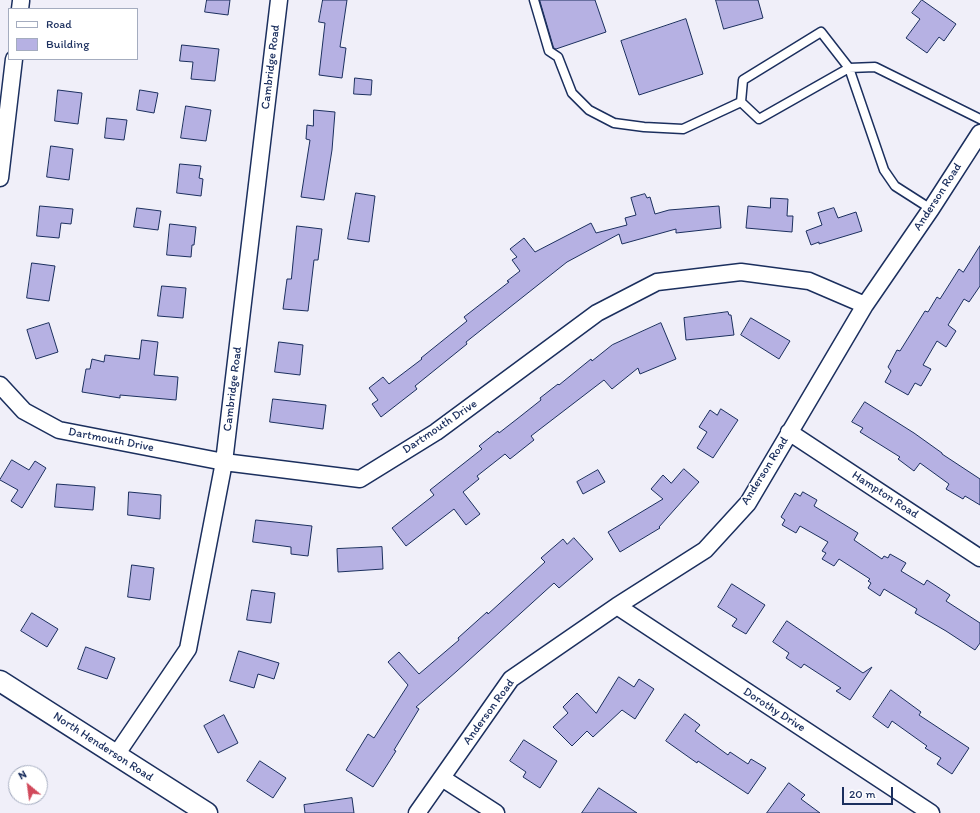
<!DOCTYPE html>
<html>
<head>
<meta charset="utf-8">
<style>
  body { margin:0 }
  #map { position:relative; width:980px; height:813px; overflow:hidden; background:#f0eff9; font-family:Itim,sans-serif }
  canvas { display:block }
  .legend { position:absolute; left:8px; top:8px; width:130px; height:52px; box-sizing:border-box; background:#fff; border:1px solid #a4acbf; margin:0; padding:5px 7px; list-style:none; font-size:12px; color:#1b2f5e }
  .legend li { display:flex; align-items:center; gap:8px; height:20px }
  .legend b { width:20px; border:1px solid #a4acbf }
  .north { position:absolute; left:8px; top:765px; width:40px; height:40px; box-sizing:border-box; background:#fff; border:1px solid #a4acbf; border-radius:50%; rotate:331deg; font-size:11px; font-weight:700; line-height:16px; text-align:center; color:#1b2f5e }
  .north::after { content:''; display:block; margin:auto; width:14px; height:18px; background:#d1495b; clip-path:polygon(50% 0,100% 100%,50% 72%,0 100%) }
  .scale { position:absolute; left:842px; top:787px; width:51px; height:18px; box-sizing:border-box; border:2px solid #1b2f5e; border-top:0; padding-left:5px; font-size:12px; line-height:14px; white-space:nowrap; color:#1b2f5e; -webkit-text-stroke:3px #fff; paint-order:stroke }
</style>
</head>
<body>
<div id="map">
<canvas width="980" height="813"></canvas>
<ul class="legend">
<li><b style="height:5px;background:#fff"></b>Road</li>
<li><b style="height:11px;background:#b6b1e3"></b>Building</li>
</ul>
<div class="north">N</div>
<div class="scale">20 m</div>
</div>
<script>
const ctx = document.querySelector('canvas').getContext('2d');
ctx.lineJoin = 'round';
function paint(path, color) { ctx.fillStyle = color; ctx.fill(path, 'evenodd'); }
function stroke(path, color, width, dash) { ctx.strokeStyle = color; ctx.lineWidth = width; ctx.lineCap = dash ? 'butt' : 'round'; ctx.setLineDash(dash || []); ctx.stroke(path); }
function drawText(font, color, halo, rows, align = 'center') {
  ctx.font = font + ' Itim,sans-serif'; ctx.lineWidth = 3; ctx.setLineDash([]); ctx.textBaseline = 'middle'; ctx.strokeStyle = halo; ctx.fillStyle = color; for (const [text, x, y, turn = 0] of rows) {
    ctx.save(); ctx.translate(x, y); ctx.rotate((+turn || 0) * Math.PI / 180); ctx.textAlign = isNaN(turn) ? turn : align; if (halo) ctx.strokeText(text, 0, 0); ctx.fillText(text, 0, 0); ctx.restore();
  }
}
const building = new Path2D(`
  M207,0H230L228,15L205,12Z
  M323,0H347L340,47L346,48L342,78L319,75L325,23L319,22Z
  M540,0H595L606,32L556,49L554,48Z
  M716,0H758L763,18L724,29Z
  M922,0L956,24L944,41L939,37L927,53L906,38L920,19L912,13Z
  M686,19L703,74L639,95L621,41Z
  M182,45L219,49L215,81L191,79L193,62L180,61Z
  M355,78L372,80L371,95L354,94Z
  M58,90L82,93L78,124L55,121Z
  M140,90L158,93L154,113L137,110Z
  M186,106L211,110L206,141L181,138Z
  M314,110L335,112L332,150L324,200L301,197L310,140L306,139L307,125L313,126Z
  M107,118L127,120L124,140L105,138Z
  M51,146L73,149L69,180L47,177Z
  M180,164L201,166L199,178L203,179L201,196L177,193Z
  M356,193L375,196L369,242L348,239Z
  M645,194L647,198L650,197L655,214L669,210L719,206L721,228L676,233V229L622,244L619,234L567,262L466,342L467,344L415,386L417,389L381,417L372,404L378,400L369,388L383,377L389,384L422,359L421,358L467,321L464,317L509,282L507,281L520,271L512,260L517,257L510,249L524,238L535,252L591,223L596,233L627,225L625,218L636,215L631,198Z
  M771,198L788,199L787,216H793L792,232L746,228L748,206L770,208Z
  M40,206L73,209L71,224L61,223L59,238L37,236Z
  M137,208L161,211L158,230L134,227Z
  M834,208L838,218L856,212L862,231L819,244V242L811,245L806,231L822,225L818,213Z
  M170,224L196,227L194,245H192L191,257L167,255Z
  M297,226L322,229L318,260H314L308,311L283,309L287,279H291Z
  M980,246V286L969,302L964,299L948,325L956,331L946,347L937,341L923,365L931,369L921,386L915,383L908,395L885,382L891,371L888,367L897,350L900,351L925,311L928,312L937,297L940,299L959,269L963,272Z
  M32,263L55,266L49,301L27,298Z
  M162,286L186,288L183,318L158,316Z
  M728,312L729,315H731L734,335L686,340L684,318Z
  M751,318L790,341L779,359L741,335Z
  M49,323L58,352L36,359L27,330Z
  M661,323L676,359L640,374L638,368L612,389L604,380L531,436L534,440L510,459L505,454L477,476L479,479L463,492L480,514L466,525L454,509L406,546L392,528L434,495L430,490L482,449L479,446L498,431L499,433L517,419L541,400L540,398L558,384L559,385L591,359L592,361L612,345Z
  M142,340L158,342L154,375L178,377L176,400L120,395V398L82,392L86,369H90L92,359L104,362L105,355L139,359Z
  M279,342L303,345L300,375L275,372Z
  M273,399L326,405L323,429L270,422Z
  M865,402L914,433L942,453V454L980,479V505L965,496L963,499L946,489L949,484L920,463L914,471L898,459L900,457L860,432L863,428L852,422Z
  M721,409L738,420L713,458L697,448L707,432L699,427L710,410L717,415Z
  M12,460L29,470L35,461L46,468L22,508L11,501L18,490L0,480Z
  M684,469L699,482L659,527L660,528L620,552L608,532L663,499L651,489L663,475L671,483Z
  M598,470L605,482L583,494L577,482Z
  M57,484L95,487L93,510L55,507Z
  M129,492L161,495L160,519L128,515Z
  M803,492L817,500L814,506L858,533L854,540L882,559L884,556L888,558L890,554L906,563L901,571L924,585L927,580L950,595L946,601L980,623V643L975,650L946,631L915,613L917,609L884,589L880,596L868,588L871,583L868,581L870,579L839,559L834,566L822,559L826,553L822,551L828,542L800,526L796,533L782,525L785,520L781,517L795,493L800,496Z
  M256,520L312,526L308,556L291,554V547L253,542Z
  M574,538L593,559L559,588L554,583L457,671L416,707L419,709L394,750L396,751L373,787L346,770L368,734L374,738L408,685L388,662L399,652L419,674L459,640L458,638L487,612L488,614L545,562L541,558L563,539L567,544Z
  M382,547L383,569L338,572L337,549Z
  M132,565L154,568L150,600L128,597Z
  M732,584L765,605L746,634L732,626L737,619L718,607Z
  M252,590L275,593L271,623L247,620Z
  M32,613L58,629L47,647L21,631Z
  M787,621L863,673L872,667L850,700L836,691L841,688L804,664L801,668L786,658L789,653L773,642Z
  M86,647L115,658L107,679L78,669Z
  M239,651L279,663L274,679L258,674L254,688L230,681Z
  M619,677L634,687L639,679L654,689L635,719L622,710L593,737L587,731L572,746L553,727L568,713L563,707L577,693L596,713Z
  M891,690L921,712L919,715L969,748L952,774L937,764L941,758L925,748L927,746L892,721L888,728L873,717Z
  M685,714L700,725L695,731L728,755L730,752L748,764L751,759L766,768L748,794L698,761L697,763L666,741Z
  M224,715L238,743L218,753L204,726Z
  M524,740L557,761L540,788L523,777L526,772L510,761Z
  M260,761L286,778L273,798L247,781Z
  M789,783L805,795L801,799L820,813H767Z
  M599,788L619,801L637,813H582Z
  M352,798L354,813H305L304,805Z`);
paint(building, '#b6b1e3');
stroke(building, '#1b2f5e', 1);
const service = new Path2D(`
  M534,0L549,51L558,57L572,93L589,110L614,123L644,127L683,129L741,102
  M741,102L743,80L821,32L849,68L884,170L895,186L931,209
  M741,102L759,119L849,68L875,67L980,119`);
const minor = new Path2D(`
  M20,9L21,1
  M0,178L14,59
  M0,385L24,411L59,430L224,462L360,479L436,432L597,313L657,282L741,272L809,281L865,305
  M789,432L980,558
  M617,606L931,813
  M116,755L188,649L224,462L279,0
  M442,778L496,813
  M417,813L511,679L617,606L705,550L748,503L865,305L931,209L980,133`);
const tertiary = new Path2D(`
  M0,681L207,813`);
stroke(service, '#1b2f5e', 11);
stroke(minor, '#1b2f5e', 19);
stroke(tertiary, '#1b2f5e', 23);
stroke(service, '#fff', 8);
stroke(minor, '#fff', 16);
stroke(tertiary, '#fff', 20);
drawText('12px', '#1b2f5e', '#fff', [
  ["Cambridge Road",271,67,-83],
  ["Anderson Road",938,197,-57],
  ["Cambridge Road",233,389,-83],
  ["Dartmouth Drive",440,427,-34],
  ["Dartmouth Drive",111,440,11],
  ["Anderson Road",765,471,-58],
  ["Hampton Road",885,495,33],
  ["Dorothy Drive",774,710,33],
  ["Anderson Road",489,712,-54],
  ["North Henderson Road",103,747,33]
]);
</script>
</body>
</html>
